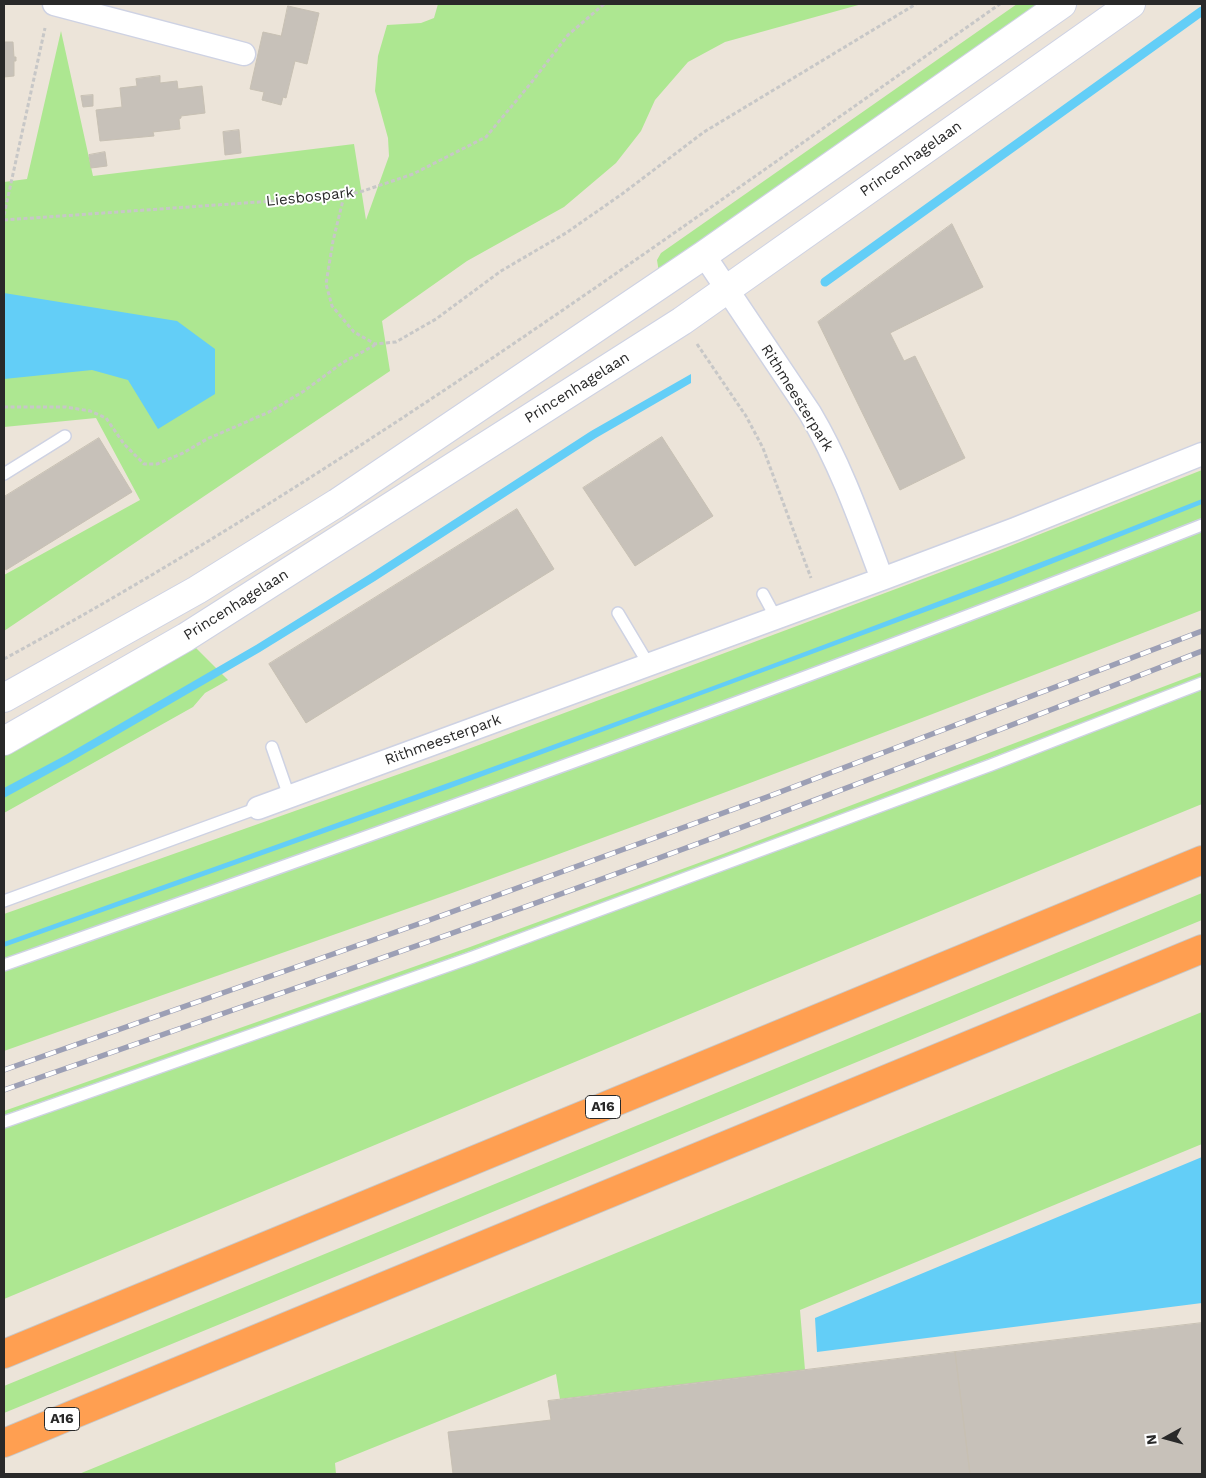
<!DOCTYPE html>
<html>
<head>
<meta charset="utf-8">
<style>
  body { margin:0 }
  #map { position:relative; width:1206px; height:1478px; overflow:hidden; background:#ece4d9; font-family:"Work Sans",sans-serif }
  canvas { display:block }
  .frame { position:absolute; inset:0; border:5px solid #292929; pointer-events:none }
  .north { position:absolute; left:1141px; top:1413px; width:50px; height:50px; -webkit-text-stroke:4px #fff; paint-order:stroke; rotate:263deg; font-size:14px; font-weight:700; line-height:20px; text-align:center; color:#292929 }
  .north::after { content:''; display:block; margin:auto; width:18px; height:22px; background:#292929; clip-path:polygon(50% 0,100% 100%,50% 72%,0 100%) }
</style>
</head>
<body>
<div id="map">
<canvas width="1206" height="1478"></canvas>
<div class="frame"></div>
<div class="north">N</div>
</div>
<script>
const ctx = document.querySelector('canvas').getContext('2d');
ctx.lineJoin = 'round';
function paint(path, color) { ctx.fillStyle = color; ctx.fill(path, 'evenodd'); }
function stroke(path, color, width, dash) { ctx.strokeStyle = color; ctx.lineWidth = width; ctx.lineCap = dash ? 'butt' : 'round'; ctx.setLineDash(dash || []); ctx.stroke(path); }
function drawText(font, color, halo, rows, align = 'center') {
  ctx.font = font + ' "Work Sans",sans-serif'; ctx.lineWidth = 4; ctx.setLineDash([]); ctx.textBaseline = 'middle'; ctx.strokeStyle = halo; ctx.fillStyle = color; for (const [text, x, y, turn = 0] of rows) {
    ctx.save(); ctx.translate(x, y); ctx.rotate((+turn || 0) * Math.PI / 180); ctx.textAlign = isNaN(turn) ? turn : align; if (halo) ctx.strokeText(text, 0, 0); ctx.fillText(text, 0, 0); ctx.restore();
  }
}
paint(new Path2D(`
  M438,4H862L725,42L688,62L655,100L641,131L616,163L564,207L467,261L382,321L390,371L4,631V575L140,500L96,418L4,427V182L27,179L61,31L93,176L354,144L366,220L389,156L388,138L375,91L378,56L387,25L421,23L434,18Z
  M1017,4H1043L659,273L657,260L661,253Z
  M1202,470V518L1017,591L453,802L4,960V914L436,761L1000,550Z
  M1202,531V610C953,707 703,802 452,893C303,946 153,998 4,1051V971C405,829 807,688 1202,531Z
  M191,643L228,680L205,693L193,707L4,813V751Z
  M1202,672V677C959,771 715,863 470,951C315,1007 159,1061 4,1115V1111L470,947L723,854Z
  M1202,689V804L753,988L4,1299V1128L474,963L982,774Z
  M1202,893V920L4,1413V1386Z
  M1202,1012V1144L800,1310L805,1370L560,1399L556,1374L335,1463L336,1474H79Z`), '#ade791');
paint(new Path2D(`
  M4,293L177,321L215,349V394L158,429L128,380L92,370L4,379Z
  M691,374V383L596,438L375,581L260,652L70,762L4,798V788L66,755L256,645L370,574L591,431Z
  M1202,499V504L1006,582L448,789L4,947V942C405,799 807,656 1202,499Z
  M1202,1157V1303L817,1352L815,1318Z`), '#63cef7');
stroke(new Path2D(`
  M825,282L1202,11`), '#63cef7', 9);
const building = new Path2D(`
  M288,6L319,13L307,64L295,61L286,98L283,97L281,105L262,100L264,92L250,89L263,32L281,36Z
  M4,42H13L14,57H16V61H14V76L4,77Z
  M160,76V83L177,81L178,89L202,86L205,113L181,116V118L179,119L180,129L153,132L154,136L100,141L96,110L122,107L120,88L137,86L136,79Z
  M93,95V106L83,107L81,96Z
  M239,130L241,153L225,155L223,132Z
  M105,152L107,166L91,168L89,155Z
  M952,224L983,287L890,333L904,361L915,356L965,458L900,490L818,322Z
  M662,437L713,516L635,566L583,488Z
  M99,438L132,492L6,570L4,565V497Z
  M517,509L554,569L306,723L269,664Z
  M1202,1323V1474H970L955,1352Z
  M955,1352L970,1474H453L448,1432L551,1420L548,1401Z`);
paint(building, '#c7c1b9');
stroke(building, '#c7c0b3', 1);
const lane = new Path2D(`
  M4,474L65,436
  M763,594L776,618
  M618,613L649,665
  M272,747L289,796
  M4,901L258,808
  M4,965C405,824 806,681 1202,525
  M4,1122L473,957L991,765L1202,683`);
const street = new Path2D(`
  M54,4L244,54
  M704,255L810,413C841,465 861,523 882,579
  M258,808L882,579L1015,529L1202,454`);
const secondary = new Path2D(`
  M4,698L197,590L337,503L704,255L1062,4
  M4,741L186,637L682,321L1131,4`);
const highway = new Path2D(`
  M4,1354L1202,860
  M4,1443L1202,949`);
stroke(lane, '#ced2e3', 14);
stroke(street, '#ced2e3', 25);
stroke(secondary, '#ced2e3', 30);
stroke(highway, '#c7c7c7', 30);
stroke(new Path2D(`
  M344,196L333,241L326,284L332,306L354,332L375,344L396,342L436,319L501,271L566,233L622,194L704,132L916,4
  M4,215L45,28
  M4,220L344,196L363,191L413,174L486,137L531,83L568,35L604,4
  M697,344L746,416L763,448L811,578
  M4,407H66L90,411L106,418L124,444L144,464H157L183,453L207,439L269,412L304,391L342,363L375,345
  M4,659C353,469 675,231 1000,4`), '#c7c7c7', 3, [4, 2.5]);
stroke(lane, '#fff', 11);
stroke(street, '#fff', 22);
stroke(secondary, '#fff', 28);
stroke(highway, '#ff9f51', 28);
const rail = new Path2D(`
  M4,1070L424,922L767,797L1202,631
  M4,1090C147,1040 291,990 433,940C691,848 947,751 1202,651`);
stroke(rail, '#9c9fb5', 5.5);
stroke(rail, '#fff', 4, [11]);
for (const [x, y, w] of [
  [603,1107,35],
  [62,1419,35]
]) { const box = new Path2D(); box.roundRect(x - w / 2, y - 11.5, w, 23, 4); ctx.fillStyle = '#fff'; ctx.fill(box); stroke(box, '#292929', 1); }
drawText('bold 14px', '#292929', null, [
  ["A16",603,1107],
  ["A16",62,1419]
]);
drawText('15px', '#292929', '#fff', [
  ["Princenhagelaan",911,159,-35],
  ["Liesbospark",310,197,-6],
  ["Princenhagelaan",577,388,-32],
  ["Rithmeesterpark",797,398,58],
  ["Princenhagelaan",236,605,-32],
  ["Rithmeesterpark",443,740,-20]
]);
</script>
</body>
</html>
